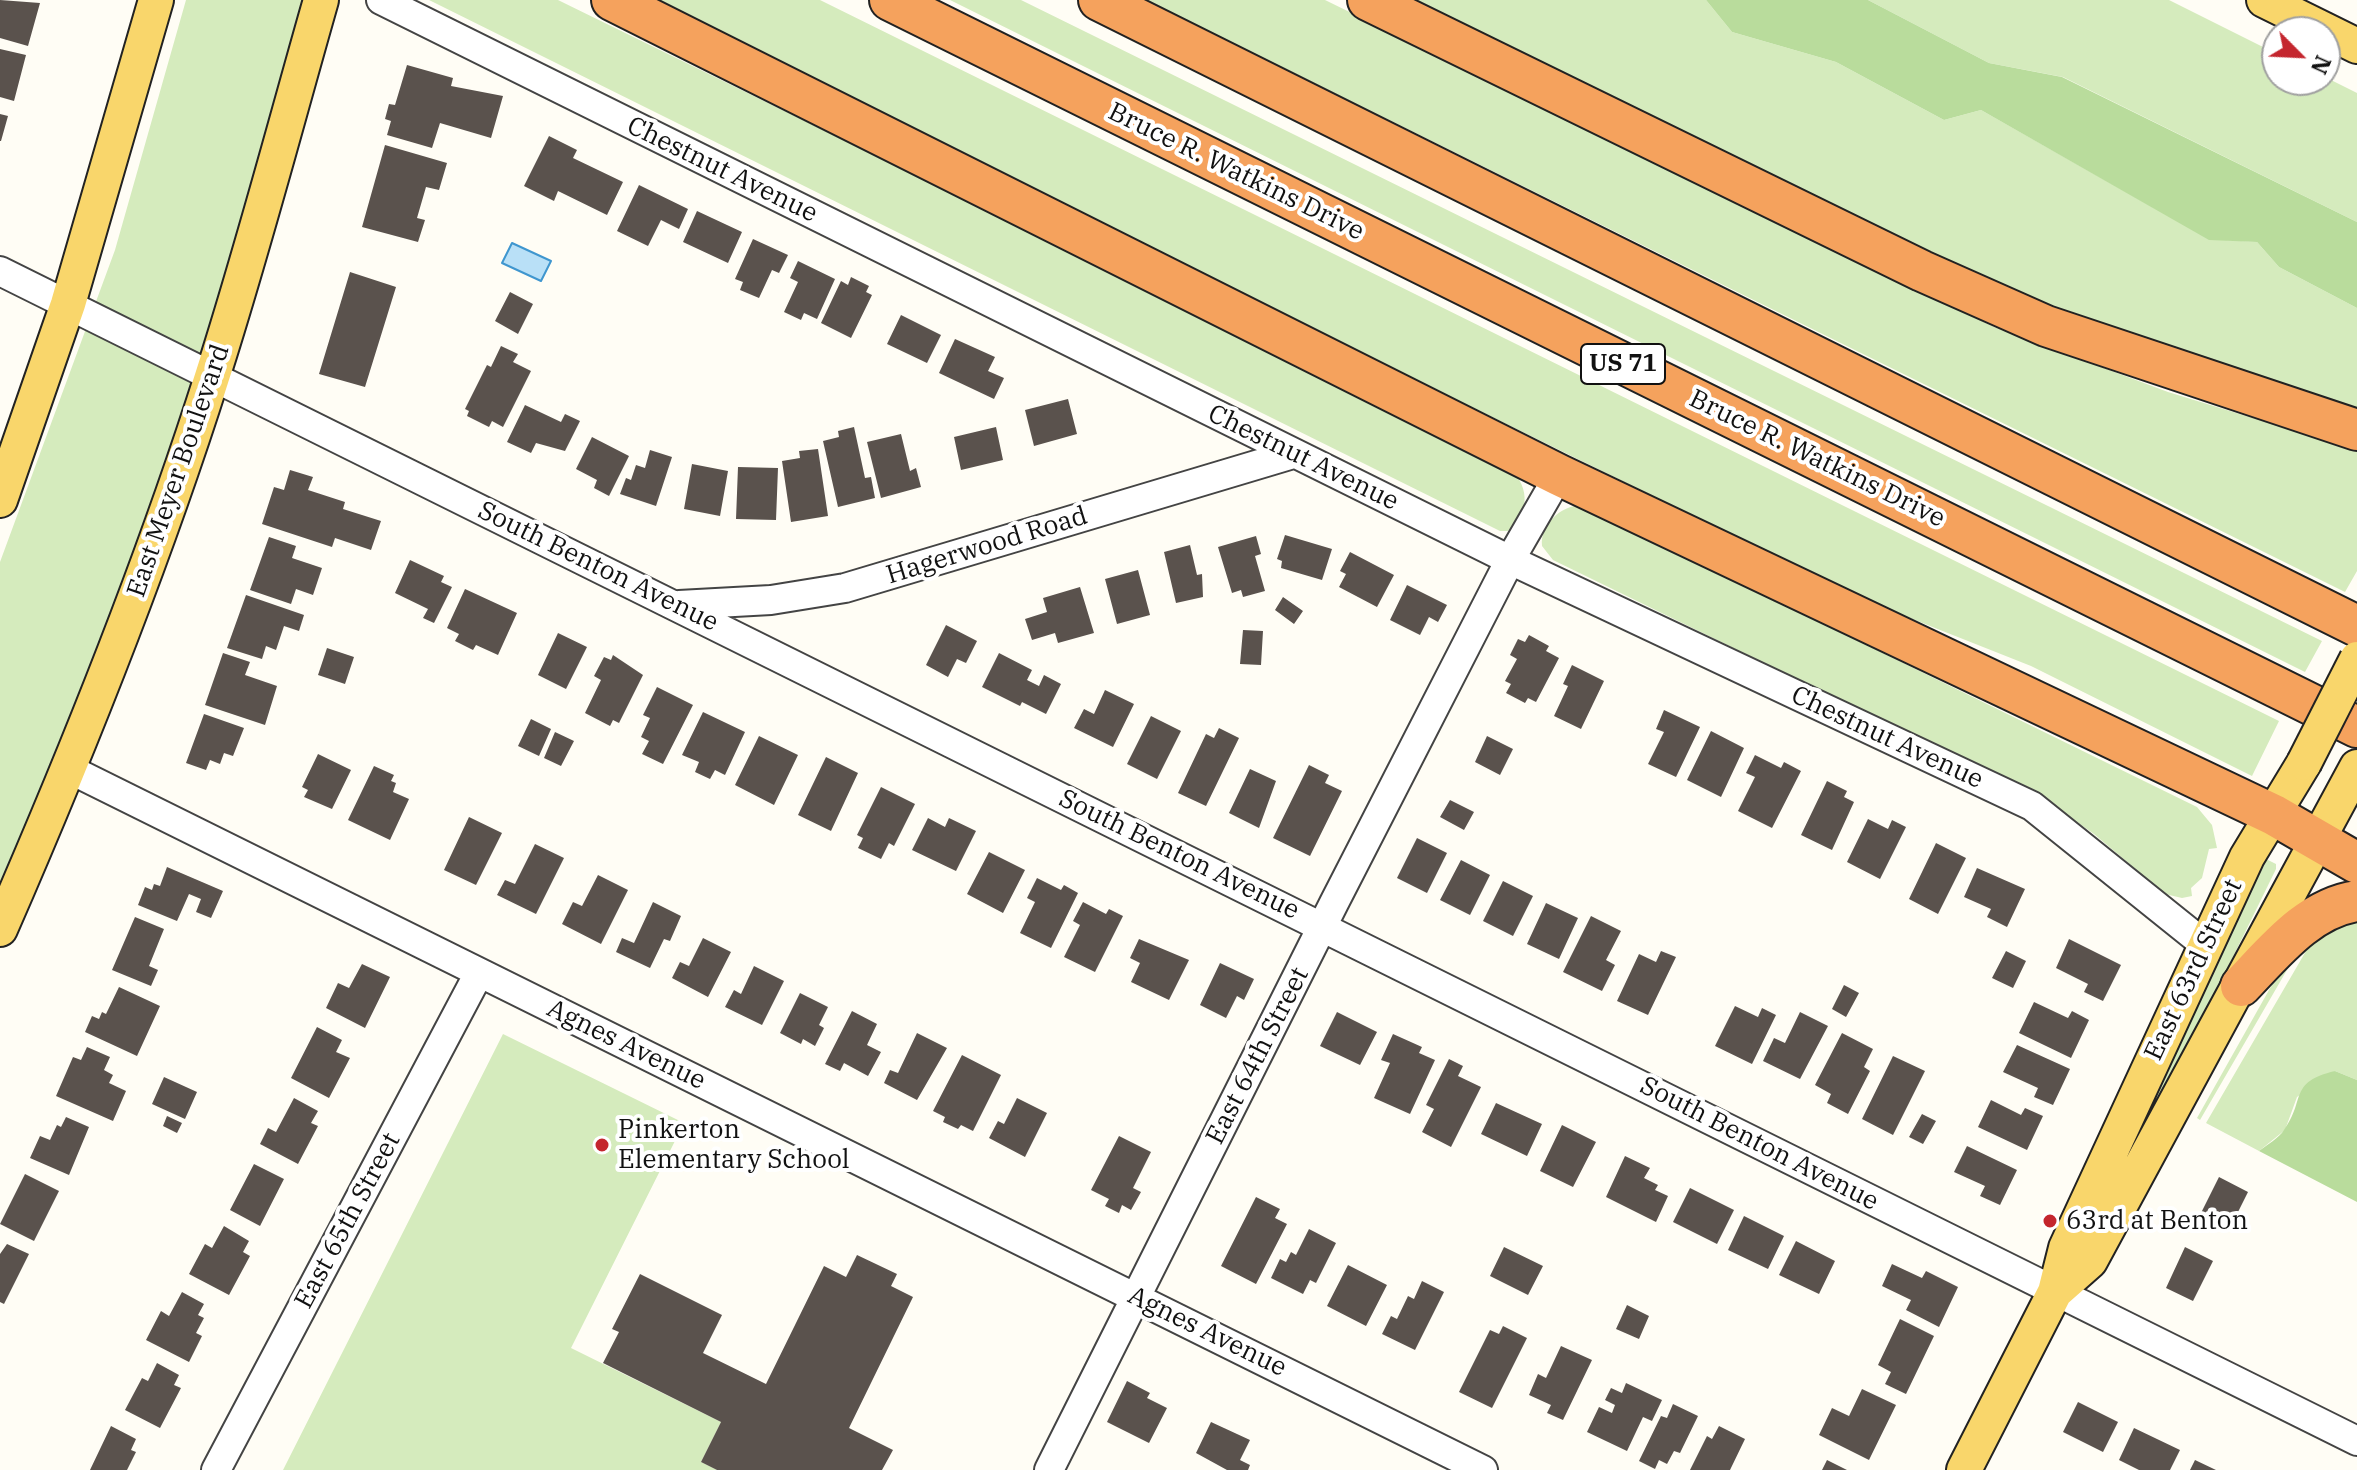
<!DOCTYPE html>
<html>
<head>
<meta charset="utf-8">
<style>
  body { margin:0 }
  #map { position:relative; width:2357px; height:1470px; overflow:hidden; background:#fffdf5; font-family:"IBM Plex Serif",serif }
  canvas { display:block }
  .north { position:absolute; left:2261px; top:16px; width:80px; height:80px; box-sizing:border-box; background:#fff; border:2px solid #a0a0a0; border-radius:50%; rotate:114deg; font-size:22px; font-weight:700; line-height:32px; text-align:center; color:#111 }
  .north::after { content:''; display:block; margin:auto; width:28px; height:36px; background:#c4262e; clip-path:polygon(50% 0,100% 100%,50% 72%,0 100%) }
</style>
</head>
<body>
<div id="map">
<canvas width="2357" height="1470"></canvas>
<div class="north">N</div>
</div>
<script>
const ctx = document.querySelector('canvas').getContext('2d');
ctx.lineJoin = 'round';
function paint(path, color) { ctx.fillStyle = color; ctx.fill(path, 'evenodd'); }
function stroke(path, color, width, dash) { ctx.strokeStyle = color; ctx.lineWidth = width; ctx.lineCap = dash ? 'butt' : 'round'; ctx.setLineDash(dash || []); ctx.stroke(path); }
function drawText(font, color, halo, rows, align = 'center') {
  ctx.font = font + ' "IBM Plex Serif",serif'; ctx.lineWidth = 8; ctx.setLineDash([]); ctx.textBaseline = 'middle'; ctx.strokeStyle = halo; ctx.fillStyle = color; for (const [text, x, y, turn = 0] of rows) {
    ctx.save(); ctx.translate(x, y); ctx.rotate((+turn || 0) * Math.PI / 180); ctx.textAlign = isNaN(turn) ? turn : align; if (halo) ctx.strokeText(text, 0, 0); ctx.fillText(text, 0, 0); ctx.restore();
  }
}
paint(new Path2D(`
  M186,0H306L264,152L154,507L0,895V562L115,250Z
  M429,0H558L1506,465C1529,483 1532,511 1508,531H1500Z
  M642,0H820L2279,721L2252,776L2031,666L1867,601Z
  M950,0H1021L2322,641L2305,672Z
  M1146,0H1325L1994,327L2168,392L2357,450V571L2345,592Z
  M1406,0H1706L1732,32L1836,62L1944,120L1981,110L2209,239L2257,242L2279,267L2357,308V409L2121,336L1979,279Z
  M1868,0H2169L2277,54V80L2325,77L2357,93V222L2063,77L1989,63Z
  M1581,505L2197,807L2212,825L2217,848L2209,849L2202,878L2191,888L2192,896L2182,898L2165,894L2094,834L2047,801L1553,560L1542,546C1540,524 1561,506 1581,505Z
  M2266,859L2276,864V869L2163,1100L2140,1125L2261,861Z
  M2357,915V1080L2335,1071L2297,1097L2285,1130L2259,1151L2206,1123L2306,951L2321,937L2346,925L2345,919Z
  M2302,944L2200,1120L2197,1118L2278,974Z
  M503,1034L684,1123L571,1348L721,1422L701,1462L717,1470H283Z`), '#d5ebbd');
paint(new Path2D(`
  M1706,0H1868L1989,63L2062,77L2357,222V308L2279,267L2257,242L2209,240L1981,110L1944,120L1836,62L1732,32Z
  M2335,1071L2357,1080V1202L2259,1151C2267,1145 2279,1138 2284,1130C2306,1100 2288,1082 2335,1071Z`), '#b9dc9c');
const water = new Path2D(`
  M512,243L551,261L541,281L502,263Z`);
paint(water, '#b9e0f7');
stroke(water, '#3f96cf', 2);
paint(new Path2D(`
  M0,0L40,3L28,46L0,38Z
  M0,49L26,55L14,101L0,97Z
  M407,65L453,78L451,86L503,96L491,138L440,123L432,148L387,135L391,121L385,119L389,104L395,105Z
  M0,114L8,116L1,141H0Z
  M549,136L577,150L573,158L623,182L607,215L558,191L554,201L524,186Z
  M385,145L447,163L439,190L426,187L417,218L425,220L418,242L362,227Z
  M639,185L688,209L679,229L661,220L648,246L617,231Z
  M697,211L742,232L728,263L683,242Z
  M753,239L788,255L779,273L772,270L759,298L740,290L743,282L735,279Z
  M798,261L835,279L817,319L804,313L801,320L784,312L798,282L790,278Z
  M350,272L396,287L365,387L319,374Z
  M851,277L869,286L866,292L872,295L851,338L821,323L841,281L848,285Z
  M510,292L533,304L518,334L495,321Z
  M901,315L941,335L927,363L887,344Z
  M955,339L995,357L988,371L1004,378L994,399L939,373Z
  M501,346L518,354L513,362L531,371L503,427L492,421L489,427L467,416L469,411L465,409L487,365L491,367Z
  M1068,399L1077,434L1034,446L1025,410Z
  M525,405L561,422L565,414L580,421L565,451L536,443L531,453L507,442Z
  M854,427L865,478L871,477L875,498L838,507L823,441L839,437L838,431Z
  M996,427L1003,460L961,470L954,437Z
  M901,434L910,471L916,468L921,487L881,498L867,442Z
  M592,437L629,456L609,496L594,488L597,480L576,469Z
  M818,449L828,516L791,522L782,461L800,458L799,451Z
  M650,450L672,457L656,506L620,494L626,478L631,480L636,465L645,468Z
  M692,464L728,471L720,516L684,509Z
  M738,467L778,468L776,520L736,519Z
  M290,470L313,477L308,490L345,502L343,509L381,521L371,550L335,538L332,547L262,524L274,487L284,490Z
  M1285,535L1332,549L1322,580L1281,568L1282,561L1277,559Z
  M1256,536L1261,554L1255,556L1265,591L1243,597L1241,590L1232,593L1218,547Z
  M269,537L296,546L292,558L322,568L313,595L296,589L291,604L250,590Z
  M1190,545L1197,575L1202,574L1203,597L1176,603L1164,552Z
  M1350,552L1394,575L1377,607L1339,587L1346,574L1340,571Z
  M410,560L444,576L441,582L452,587L434,623L423,618L428,609L395,593Z
  M1138,570L1150,615L1117,624L1105,579Z
  M1407,585L1447,605L1438,622L1429,617L1420,635L1390,620Z
  M1080,587L1094,633L1058,643L1055,633L1032,640L1025,619L1047,612L1043,598Z
  M465,589L517,613L498,655L476,645L473,650L455,641L459,634L447,628Z
  M246,595L304,615L299,631L284,626L276,650L266,646L262,659L227,648Z
  M1283,597L1303,611L1294,624L1275,610Z
  M946,625L977,641L966,663L957,659L948,677L926,665Z
  M1243,630L1263,631L1261,665L1240,664Z
  M558,633L587,647L566,689L538,675Z
  M1529,635L1549,646L1546,651L1559,658L1536,702L1528,698L1525,703L1506,693L1511,684L1505,681L1517,659L1510,655L1518,639L1525,642Z
  M327,648L354,657L345,684L318,675Z
  M223,653L250,662L245,675L277,686L265,725L205,705Z
  M999,653L1032,670L1027,680L1039,686L1044,675L1061,684L1046,714L1022,702L1020,706L982,687Z
  M613,655L643,675L619,723L613,720L610,726L585,713L601,680L594,676L604,657L611,660Z
  M1572,665L1604,681L1581,729L1554,716L1568,686L1563,684Z
  M657,687L693,705L663,764L642,754L649,741L641,737L650,718L643,715Z
  M1105,690L1134,704L1113,747L1074,728L1084,709L1094,714Z
  M1664,710L1700,727L1676,777L1648,764L1664,732L1656,729Z
  M703,712L745,732L725,775L715,770L710,779L695,772L699,762L682,755Z
  M204,714L244,728L233,756L224,753L220,764L210,760L206,770L186,763Z
  M1151,716L1181,731L1157,779L1127,764Z
  M531,719L551,729L539,756L518,746Z
  M1219,728L1239,738L1206,806L1178,793L1206,734L1214,738Z
  M1711,731L1744,748L1721,797L1687,780Z
  M555,732L574,741L561,766L544,758Z
  M759,736L798,755L774,805L735,785Z
  M1487,736L1513,749L1500,775L1475,762Z
  M318,754L351,770L332,809L304,797L308,790L302,787Z
  M1755,755L1781,768L1784,762L1801,771L1772,828L1738,811L1755,777L1746,773Z
  M826,757L858,773L831,831L798,815Z
  M1309,765L1329,775L1325,783L1342,791L1310,856L1273,838Z
  M374,766L394,775L391,781L396,783L393,792L409,799L390,840L348,820Z
  M1250,769L1276,781L1259,828L1229,813Z
  M1827,781L1847,791L1844,797L1854,802L1832,850L1801,835Z
  M881,787L915,804L894,846L889,843L881,859L858,848L863,838L857,835Z
  M1450,800L1474,812L1464,830L1440,817Z
  M469,817L502,833L476,885L444,870Z
  M928,818L945,827L949,818L976,831L956,871L912,850Z
  M1868,819L1888,829L1892,820L1906,827L1880,879L1847,862Z
  M1417,838L1447,853L1427,893L1397,878Z
  M1936,843L1966,858L1938,914L1909,899Z
  M535,844L564,858L536,914L497,895L505,880L515,884Z
  M989,852L1025,870L1003,913L967,894Z
  M1461,860L1490,875L1470,915L1440,900Z
  M167,867L223,891L211,918L196,912L201,899L189,894L177,921L138,905L145,887L152,890L154,884L160,886Z
  M1977,868L2025,889L2007,927L1987,917L1991,909L1964,897Z
  M598,875L628,890L601,944L562,924L573,902L582,906Z
  M1037,878L1061,890L1064,885L1078,893L1051,948L1020,933L1035,902L1027,898Z
  M1503,881L1533,896L1513,936L1483,921Z
  M653,902L681,916L670,941L664,939L650,968L616,952L622,938L634,943Z
  M1083,902L1106,914L1109,909L1123,916L1095,972L1064,957L1080,925L1073,921Z
  M1546,903L1578,918L1559,959L1527,944Z
  M1591,916L1621,931L1606,960L1615,965L1602,991L1563,972Z
  M135,917L164,929L149,966L158,970L151,986L112,970Z
  M703,938L731,952L708,997L672,978L680,962L689,966Z
  M1139,939L1189,960L1169,1000L1131,982L1140,963L1130,958Z
  M2069,939L2121,965L2103,1001L2084,992L2088,984L2056,968Z
  M1661,951L1676,957L1648,1015L1617,1001L1639,954L1656,962Z
  M2006,951L2026,961L2013,988L1992,978Z
  M1220,963L1254,979L1244,1000L1237,996L1226,1018L1200,1005Z
  M362,964L390,977L365,1028L326,1008L338,983L349,988Z
  M754,966L784,981L762,1025L725,1007L734,990L741,994Z
  M1844,985L1859,993L1846,1017L1832,1009Z
  M119,987L160,1006L137,1056L85,1032L92,1016L99,1019L102,1012L106,1014Z
  M800,993L828,1007L819,1025L824,1028L815,1046L803,1039L801,1044L780,1033Z
  M2034,1002L2068,1018L2072,1011L2089,1020L2071,1058L2019,1033Z
  M1735,1006L1758,1017L1762,1008L1776,1015L1752,1064L1715,1046Z
  M852,1011L877,1024L867,1045L881,1052L868,1076L844,1063L840,1071L825,1064Z
  M1337,1012L1377,1032L1360,1065L1320,1046Z
  M1800,1012L1828,1026L1800,1079L1763,1061L1774,1038L1785,1043Z
  M317,1027L342,1040L336,1052L350,1058L329,1098L291,1078Z
  M917,1033L947,1048L917,1100L884,1083L890,1070L898,1073Z
  M1842,1033L1873,1049L1864,1067L1870,1071L1848,1114L1827,1103L1831,1094L1815,1085Z
  M1393,1034L1422,1047L1419,1053L1435,1060L1410,1114L1374,1098L1390,1063L1381,1060Z
  M2017,1045L2070,1069L2053,1105L2034,1097L2038,1088L2003,1072Z
  M87,1047L110,1057L104,1070L113,1075L109,1083L126,1091L113,1121L56,1096L73,1057L81,1060Z
  M962,1055L1001,1075L973,1131L961,1125L958,1129L943,1122L945,1117L933,1111Z
  M1893,1056L1925,1071L1893,1135L1862,1119Z
  M1449,1059L1463,1066L1458,1076L1481,1087L1451,1147L1422,1132L1434,1109L1426,1105Z
  M164,1077L197,1092L185,1119L152,1104Z
  M294,1098L318,1111L311,1123L318,1126L298,1164L260,1144L268,1128L276,1132Z
  M1017,1098L1047,1113L1025,1157L989,1138L998,1121L1004,1124Z
  M1991,1100L2021,1115L2025,1108L2043,1116L2027,1150L1978,1127Z
  M1496,1103L1542,1124L1527,1156L1481,1134Z
  M1922,1114L1936,1121L1923,1144L1909,1137Z
  M167,1116L182,1123L177,1133L163,1126Z
  M66,1117L89,1127L69,1175L30,1158L40,1136L50,1140L57,1125L61,1127Z
  M1562,1125L1596,1142L1573,1187L1540,1171Z
  M1119,1136L1151,1152L1133,1188L1141,1192L1131,1210L1122,1205L1119,1213L1105,1206L1109,1199L1091,1190Z
  M1967,1146L2017,1170L2000,1205L1980,1196L1985,1186L1954,1172Z
  M1625,1156L1650,1168L1644,1178L1658,1185L1655,1190L1668,1196L1656,1222L1606,1197Z
  M254,1164L284,1179L260,1226L230,1210Z
  M25,1174L59,1191L34,1241L0,1224Z
  M2219,1177L2248,1192L2228,1232L2199,1217Z
  M1690,1188L1734,1210L1717,1244L1673,1222Z
  M1256,1197L1280,1209L1275,1218L1287,1224L1256,1284L1221,1266Z
  M1744,1216L1784,1236L1768,1269L1728,1250Z
  M224,1226L249,1241L243,1252L250,1256L229,1295L189,1274L205,1244L212,1248Z
  M1309,1229L1336,1243L1316,1283L1310,1280L1303,1294L1271,1278L1280,1259L1286,1262L1291,1252L1296,1255Z
  M1796,1241L1835,1261L1819,1294L1779,1275Z
  M7,1244L29,1254L4,1304L0,1302V1254Z
  M1504,1247L1543,1266L1528,1295L1490,1276Z
  M2185,1247L2213,1261L2193,1301L2166,1288Z
  M857,1255L897,1274L891,1286L913,1297L849,1428L893,1450L882,1470H717L701,1462L721,1422L603,1363L619,1332L612,1329L640,1274L722,1315L703,1353L766,1384L824,1266L846,1277Z
  M1892,1264L1922,1278L1926,1271L1958,1287L1939,1327L1906,1310L1911,1300L1882,1286Z
  M1348,1265L1387,1285L1366,1326L1327,1306Z
  M1422,1281L1444,1292L1415,1350L1382,1334L1391,1316L1397,1319L1408,1296L1414,1299Z
  M182,1292L204,1304L198,1315L204,1318L196,1333L202,1336L189,1362L146,1340L161,1311L169,1316Z
  M1627,1305L1649,1316L1639,1339L1616,1329Z
  M1900,1319L1934,1336L1906,1394L1885,1384L1891,1372L1878,1365Z
  M1503,1326L1527,1338L1492,1408L1459,1392L1490,1330L1499,1334Z
  M1561,1346L1592,1360L1563,1420L1547,1413L1551,1405L1529,1395L1538,1374L1546,1378Z
  M157,1363L179,1375L174,1385L181,1388L160,1428L125,1410L142,1378L148,1381Z
  M1127,1381L1150,1393L1147,1398L1167,1408L1149,1443L1107,1422Z
  M1626,1383L1662,1400L1652,1421L1643,1417L1627,1451L1587,1432L1599,1407L1612,1413L1615,1405L1605,1400L1611,1388L1622,1393Z
  M1862,1389L1896,1405L1869,1460L1819,1435L1832,1408L1849,1416Z
  M2078,1402L2118,1422L2103,1452L2063,1432Z
  M1673,1404L1698,1416L1680,1453L1674,1451L1667,1464L1659,1460L1655,1469L1639,1461L1661,1416L1667,1418Z
  M1211,1422L1250,1440L1240,1460L1250,1465L1248,1470H1227L1196,1453Z
  M111,1426L136,1439L131,1450L136,1452L127,1470H90Z
  M1719,1426L1745,1439L1730,1470H1690L1707,1436L1712,1439Z
  M2134,1428L2180,1450L2170,1470H2139L2119,1460Z
  M1827,1460L1847,1470H1822Z
  M2195,1460L2216,1470H2190Z`), '#5a524d');
const minor = new Path2D(`
  M381,0L1510,560L2032,806L2204,944
  M0,271L2357,1441
  M679,605L771,600L845,588L1293,454
  M69,769L1483,1470
  M216,1470L479,973
  M1049,1470L1334,903L1510,560L1559,475`);
const major = new Path2D(`
  M2264,0L2357,46
  M0,500L68,304L156,0
  M0,929C79,748 152,566 212,377C252,253 285,126 321,0
  M2055,1292L2090,1261L2357,767
  M1964,1470L2055,1292L2066,1248L2247,857L2304,763`);
const highway = new Path2D(`
  M612,0L1559,475L2274,815L2357,863
  M890,0L2357,727
  M1099,0L2357,626
  M1368,0L1922,271L2046,326L2357,430
  M2241,986C2274,952 2308,908 2357,901`);
stroke(minor, '#444', 32);
stroke(major, '#222', 38);
stroke(highway, '#222', 44);
stroke(minor, '#fff', 28);
stroke(major, '#f9d66b', 34);
stroke(highway, '#f5a25d', 40);
const majorBridge = new Path2D(`
  M2304,763L2357,659`);
stroke(majorBridge, '#222', 38, []);
stroke(majorBridge, '#f9d66b', 34);
for (const [x, y, r, color] of [
  [602,1145,8,"#c4262e"],
  [2050,1221,8,"#c4262e"]
]) { const dot = new Path2D(); dot.arc(x, y, r, 0, 2 * Math.PI); ctx.fillStyle = color; ctx.fill(dot); stroke(dot, '#fff', 3); }
for (const [x, y, w] of [
  [1623,364,84]
]) { const box = new Path2D(); box.roundRect(x - w / 2, y - 20, w, 40, 6); ctx.fillStyle = '#fff'; ctx.fill(box); stroke(box, '#111', 2); }
drawText('bold 24px', '#111', null, [
  ["US 71",1623,364]
]);
drawText('26px', '#111', '#fff', [
  ["Chestnut Avenue",722,170,26],
  ["Bruce R. Watkins Drive",1236,172,26],
  ["Chestnut Avenue",1303,458,26],
  ["Bruce R. Watkins Drive",1817,459,26],
  ["East Meyer Boulevard",179,471,-71],
  ["Hagerwood Road",987,546,-17],
  ["South Benton Avenue",598,567,26],
  ["Chestnut Avenue",1887,738,25],
  ["South Benton Avenue",1179,855,26],
  ["East 63rd Street",2194,970,-65],
  ["Agnes Avenue",626,1045,26],
  ["East 64th Street",1258,1056,-63],
  ["South Benton Avenue",1759,1144,27],
  ["East 65th Street",348,1221,-62],
  ["Agnes Avenue",1207,1332,26]
]);
drawText('26px', '#111', '#fff', [
  ["Pinkerton",618,1130],
  ["Elementary School",618,1160],
  ["63rd at Benton",2066,1221]
], 'left');
</script>
</body>
</html>
